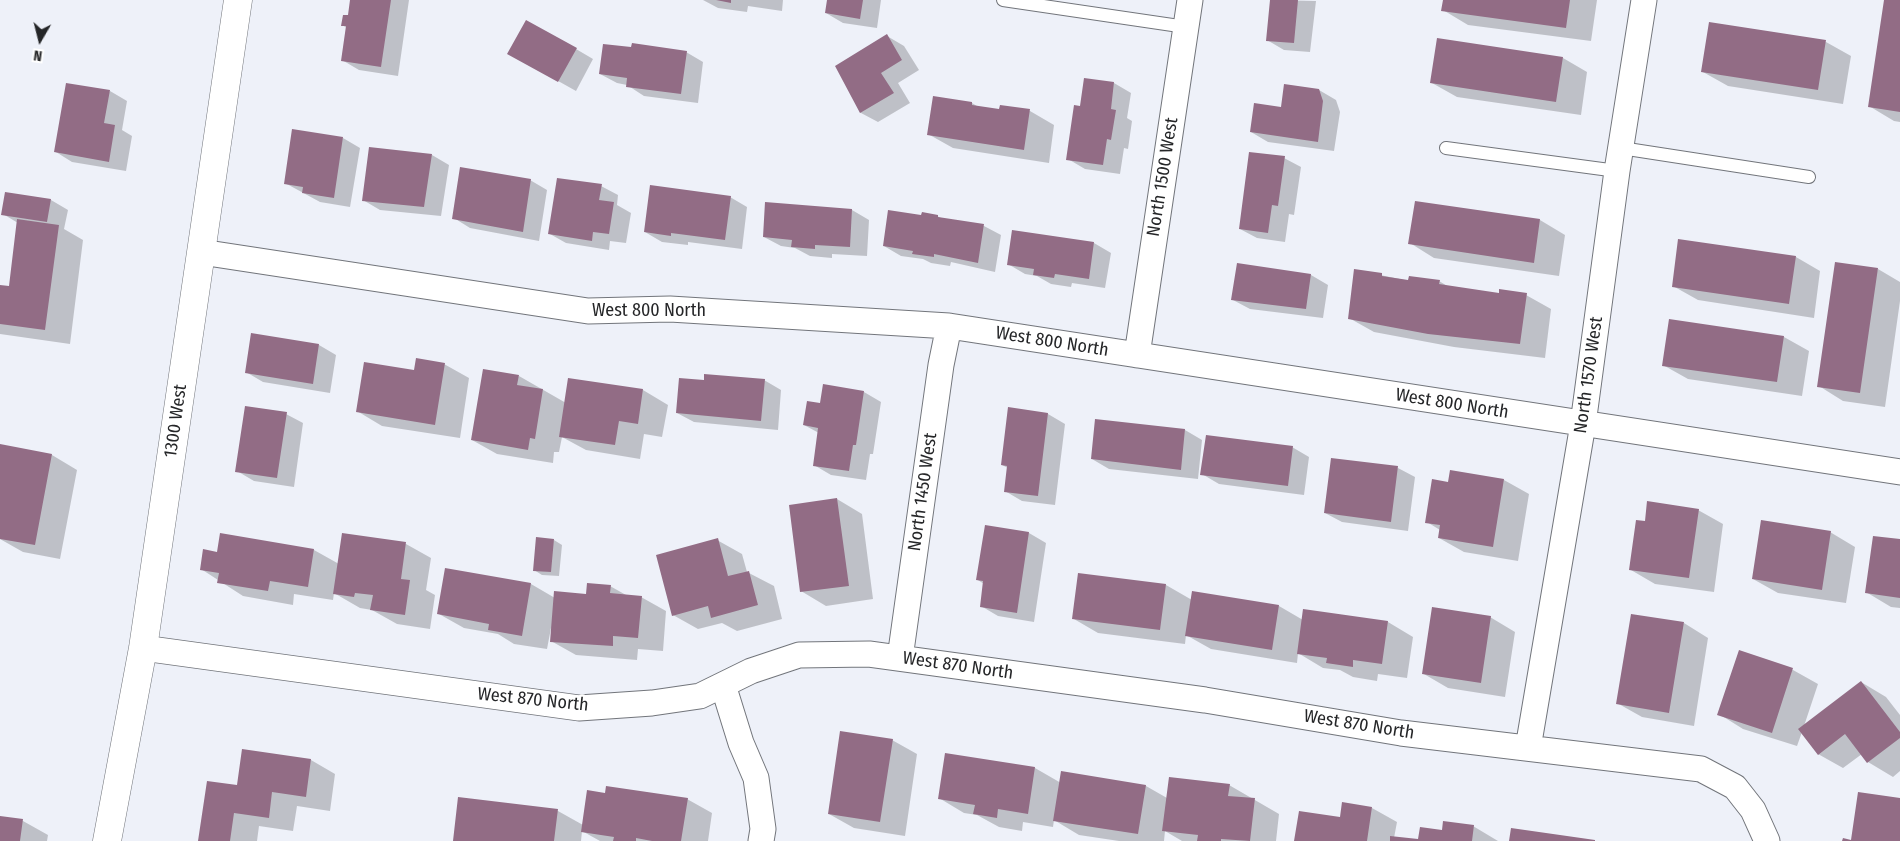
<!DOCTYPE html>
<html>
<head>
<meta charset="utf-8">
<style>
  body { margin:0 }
  #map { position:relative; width:1900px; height:841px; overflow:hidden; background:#eef1f9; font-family:"Fira Sans Condensed",sans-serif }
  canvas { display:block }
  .north { position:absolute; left:15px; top:15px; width:50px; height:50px; -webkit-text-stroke:4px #fff; paint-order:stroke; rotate:188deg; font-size:14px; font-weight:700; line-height:20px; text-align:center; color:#252628 }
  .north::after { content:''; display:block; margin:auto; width:18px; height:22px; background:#252628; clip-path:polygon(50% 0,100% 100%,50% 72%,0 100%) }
</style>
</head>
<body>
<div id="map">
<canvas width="1900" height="841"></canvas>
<div class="north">N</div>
</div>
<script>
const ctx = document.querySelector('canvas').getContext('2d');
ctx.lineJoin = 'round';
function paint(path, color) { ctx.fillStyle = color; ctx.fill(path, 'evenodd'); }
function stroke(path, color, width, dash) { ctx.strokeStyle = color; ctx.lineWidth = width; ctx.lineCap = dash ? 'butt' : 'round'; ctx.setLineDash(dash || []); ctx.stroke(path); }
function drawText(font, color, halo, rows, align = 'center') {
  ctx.font = font + ' "Fira Sans Condensed",sans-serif'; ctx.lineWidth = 5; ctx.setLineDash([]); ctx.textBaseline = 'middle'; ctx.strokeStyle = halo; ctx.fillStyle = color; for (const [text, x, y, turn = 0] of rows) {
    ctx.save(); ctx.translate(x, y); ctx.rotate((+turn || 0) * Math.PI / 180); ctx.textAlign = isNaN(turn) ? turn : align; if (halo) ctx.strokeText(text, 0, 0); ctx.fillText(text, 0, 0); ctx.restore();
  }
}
paint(new Path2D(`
  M353,0H409L398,76L359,70L342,60L347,28L342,25L349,17Z
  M703,0H783L782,11L748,6L747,12L718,8Z
  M828,0H881L877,28L843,23L826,13Z
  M1271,0L1316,1L1310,52L1284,50L1267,40Z
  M1444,0H1597L1591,41L1468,25L1443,10Z
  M1885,0H1900V122L1894,121L1869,106Z
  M887,36L904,46L919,70L898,83L910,103L878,122L861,113L837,67Z
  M1826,42L1851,56L1843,104L1728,86L1703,72Z
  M576,49L593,59L576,91L526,63Z
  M686,52L703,62L698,103L644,96L627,85L617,83L600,74Z
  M1563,58L1587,72L1581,115L1457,97L1432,83Z
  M1085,79L1114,83L1131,93L1127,118L1132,121L1128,149L1124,148L1120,174L1085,169L1068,159L1081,107Z
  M1319,90L1336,100L1340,112L1334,151L1268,142L1251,132L1282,108Z
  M110,91L127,101L122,130L132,136L126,171L72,162L56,152Z
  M972,103L980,108L1000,111H1030L1054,125L1049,163L953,148L928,134Z
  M343,138L360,148L350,207L320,202L285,183Z
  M432,155L449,165L441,216L380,210L363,200Z
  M1284,158L1301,167L1294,215L1289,214L1285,242L1257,238L1240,229Z
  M530,180L547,190L539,241L470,228L454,218Z
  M601,186L618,195L617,205L631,213L626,243L610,241L609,250L566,243L550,234Z
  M730,197L747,207L742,249L688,242V245L662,242L645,232Z
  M51,200L68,210L64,229L83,240L70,344L0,334V286L10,288L18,223L3,214Z
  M1416,202L1540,220L1565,235L1559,276L1434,258L1410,243Z
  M852,210L869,220L867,256L832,254V258L810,256L795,248L781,246L764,237Z
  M923,216H937L943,219L984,226L1001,235L995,272L951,262L950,266L931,263L923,259L901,256L884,246Z
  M1094,243L1111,253L1105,288L1072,283L1071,287L1051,284L1037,276L1025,274L1008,264Z
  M1796,257L1820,271L1814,318L1698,300L1673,286Z
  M1238,264L1311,275L1328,285L1323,318L1250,309L1233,300Z
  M1878,269L1900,282V301L1885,407L1843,401L1819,386Z
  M1355,270L1410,281H1439L1449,287L1500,294L1526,295L1551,309L1545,358L1454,347L1374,332L1349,318Z
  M1670,320L1784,337L1809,351L1802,396L1688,379L1663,365Z
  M319,345L336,355L330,393L263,382L246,372Z
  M444,364L469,378L460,438L382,426L357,411Z
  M519,376L566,403L570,379L643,390L668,405L662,437L644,434L640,459L586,450L562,437L559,452H554L553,463L497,454L472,440Z
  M764,380L781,390L778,430L694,422L677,413L705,381Z
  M824,386L864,392L881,402L873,454H870L866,480L831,475L814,465L819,433L804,425L821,405Z
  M1009,409L1048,414L1065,424L1055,505L1022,501L1005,491L1008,468L1002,465Z
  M286,414L303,423L294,487L254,481L237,471Z
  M1097,420L1185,430L1202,440L1198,479L1109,469L1092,459Z
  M0,445L52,455L77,470L60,559L23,552L0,539Z
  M1292,447L1309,457L1304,495L1219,484L1202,474Z
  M1398,468L1415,477L1408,531L1342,522L1325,513Z
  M1504,480L1529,494L1518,561L1464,552L1439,538L1440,530L1427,522L1449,484Z
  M837,499L862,514L873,599L826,606L801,591Z
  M1698,510L1723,524L1714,592L1655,584L1631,570L1646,522Z
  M986,527L1029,533L1046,543L1034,622L998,616L981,606L984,584L978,580Z
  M1830,532L1855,547L1846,603L1778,593L1753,579Z
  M221,534L314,550L339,564L343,534L406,544L431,558L426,590L435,595L430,629L397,624L372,610L360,608L334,593L333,600L294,594L293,605L243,596L201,569L218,553Z
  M554,540L562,545L559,576L542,575L534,570Z
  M717,540L742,554L747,572L774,586L782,619L737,631L722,623L698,629L673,615Z
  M1900,541V608L1891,607L1866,592Z
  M446,570L531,584L555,598L587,595L610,586L626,595L641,597L666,611L663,651L638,649L637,660L576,655L551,641L552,628H551L547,649L514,644L498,634L464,628L439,614Z
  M1166,585L1192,600L1279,606L1303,620L1388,622L1413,637L1407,678L1378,674L1377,681L1353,677L1340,670L1323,668L1298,653L1297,663L1211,649L1186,635L1185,644L1098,633L1074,619Z
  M1490,617L1515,632L1505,697L1448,688L1424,674Z
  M1684,623L1708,638L1694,726L1642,717L1617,703Z
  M1739,652L1793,670L1818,684L1804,726L1861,682L1886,697L1900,715V771L1893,777L1868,762L1862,754L1843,768L1818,754L1802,732L1797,746L1743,729L1719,714Z
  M892,740L917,754L905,836L854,828L829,814Z
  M946,754L1035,768L1061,783L1146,786L1167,798L1229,785L1279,814L1276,841H1182L1165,831L1164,841H1119L1079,835L1054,820L1053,827L1023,822L1022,831L999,827L977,815L964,813L939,798Z
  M311,760L335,774L330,811L297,806L293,831L259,826L257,841H200L238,787Z
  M606,794L687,799L712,813L708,841H600L582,831L581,841H454L459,799L558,811L583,825Z
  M1372,808L1397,822L1394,838L1419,840L1444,832L1473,826L1498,841H1295L1341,819Z
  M0,817L23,821L48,835L47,841H0Z`), '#0003');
paint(new Path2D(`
  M350,0H391L381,67L341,61L346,26H341L343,15H348Z
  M716,0H731V3Z
  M827,0H863L860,19L825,13Z
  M1270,0H1298L1294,43L1266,41Z
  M1443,0H1570L1566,28L1441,11Z
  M1884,0H1900V112L1868,107Z
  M526,20L577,48L558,82L507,54Z
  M1709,22L1826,40L1818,90L1701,72Z
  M887,34L902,60L881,73L894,93L860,113L835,66Z
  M1437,38L1563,57L1556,102L1430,83Z
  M632,43L687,51L681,94L626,87L627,78L599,74L603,44L631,47Z
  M1084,78L1114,82L1111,109L1116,110L1111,140L1107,139L1103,165L1066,160L1074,105L1080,106Z
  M66,83L110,90L104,123L115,125L109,162L54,152Z
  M1284,84L1319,89L1323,101L1318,142L1250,132L1254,103L1281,107Z
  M933,96L972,102V105L999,109L1000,105L1030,109L1024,150L927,135Z
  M292,129L343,137L334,198L302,193L303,187L284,184Z
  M369,147L432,154L424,207L362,201Z
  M1249,152L1285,156L1278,206L1272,205L1268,233L1239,229Z
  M460,167L531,179L523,232L452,219Z
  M557,178L602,184L599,200L614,202L609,234L593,232L592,241L548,234Z
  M650,185L731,196L725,240L671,233V236L644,232Z
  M5,192L51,199L47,222L1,215Z
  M1415,201L1540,219L1534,263L1408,244Z
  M765,202L852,209L850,247L815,245V249L791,247L792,240L763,237Z
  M888,210L921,215L922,212L938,215V217L984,224L978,263L934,254V257L912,254L913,251L883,246Z
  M17,219L59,225L45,330L0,324V285L9,286Z
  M1012,230L1094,242L1089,279L1055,274L1054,278L1033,275L1034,269L1007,265Z
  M1678,239L1796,256L1789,304L1672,287Z
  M1835,262L1878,268L1860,393L1817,387Z
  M1237,263L1311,274L1306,309L1231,300Z
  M1354,269L1382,273V276L1408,280L1409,276L1440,280L1439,284L1499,293V289L1527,293L1520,344L1428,334L1348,319Z
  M1669,319L1784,336L1777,382L1662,366Z
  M251,333L319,344L313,384L245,373Z
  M416,358L445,363L435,425L356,412L364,362L414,370Z
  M483,369L519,375L517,385L543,389L535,439L530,438L528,450L471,440Z
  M704,374L765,379L761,421L676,413L679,378L704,380Z
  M568,378L643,389L638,424L619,421L615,445L559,437Z
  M823,384L864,391L856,445H853L849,471L813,466L818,428L803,425L807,401L820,403Z
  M245,406L287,412L277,478L235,472Z
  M1008,407L1048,413L1038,496L1004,492L1007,466L1001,465Z
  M1095,419L1185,429L1181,470L1091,459Z
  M1206,435L1293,446L1288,486L1200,475Z
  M0,444L52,454L35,545L0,539Z
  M1331,458L1398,466L1391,522L1324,513Z
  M1450,470L1504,479L1493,547L1438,538L1440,525L1425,523L1432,479L1448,482Z
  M837,498L849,586L800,592L789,505Z
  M1647,501L1699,509L1689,578L1629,570L1636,520L1645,521Z
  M1761,520L1831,531L1822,590L1752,579Z
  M985,525L1029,532L1017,613L980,607L983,581L976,580Z
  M220,533L314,549L308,587L270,581L268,591L217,583L219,573L200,570L203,549L217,552Z
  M342,533L406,542L401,579L410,580L405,615L370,610L373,595L355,593L354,597L333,594Z
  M1873,536L1900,539V598L1865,593Z
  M536,537L554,539L551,572L533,571Z
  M718,538L728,576L749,571L758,605L711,618L708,606L672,616L656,555Z
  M445,568L531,583L522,636L488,630L489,624L437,614Z
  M1078,573L1166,584L1160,630L1072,619Z
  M587,583L611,585L610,593L642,596L638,638L613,636V646L550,642L554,591L586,594Z
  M1192,591L1279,605L1272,650L1185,636Z
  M1432,607L1491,616L1481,683L1422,674Z
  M1303,609L1388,621L1382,664L1353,660V667L1326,663L1327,658L1297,654Z
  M1631,614L1684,622L1669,713L1616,704Z
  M1739,650L1793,668L1772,733L1717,715Z
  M1861,681L1900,732V738L1867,763L1845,734L1818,755L1798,729Z
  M840,731L893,739L880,822L828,814Z
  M242,749L311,759L306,797L272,792L269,818L234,813L230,841H198L207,781L237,785Z
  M945,753L1035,767L1028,814L998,809L997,818L973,814L975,805L938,799Z
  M1061,771L1146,785L1138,834L1053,821Z
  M1169,777L1230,784L1228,796L1255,798L1250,841L1221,839V841H1197L1198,835L1162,831Z
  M606,786L688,798L681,841H652L636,838V841H613L614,837L581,832L587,790L605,793Z
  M1858,792L1900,798V841H1842L1843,838L1851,840Z
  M458,797L558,809L554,841H453Z
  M1342,802L1372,807L1367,841H1294L1299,811L1340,817Z
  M0,816L23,819L20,841H0Z
  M1443,821L1474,825L1472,841H1390V836L1418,839L1420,827L1442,830Z
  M1511,828L1595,840V841H1509Z`), '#926c85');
const lane = new Path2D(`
  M1003,0L1186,27
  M1446,148L1617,171
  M1621,148L1809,177`);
const street = new Path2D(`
  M201,252L588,311L670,309L949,326L1900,472
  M1137,355L1190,0
  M143,648L579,708L652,703L700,696L751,671L799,655L869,654L1205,700L1401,733L1701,769L1735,787L1753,810L1767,841
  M900,658L941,365L949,326
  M723,685L741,743L756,778L763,829L761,841
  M1528,748L1583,424L1617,171L1644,0`);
const secondary = new Path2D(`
  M107,841L143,648L238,0`);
stroke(lane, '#72757b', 14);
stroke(street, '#72757b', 27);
stroke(secondary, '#72757b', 29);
stroke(lane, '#fff', 12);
stroke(street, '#fff', 25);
stroke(secondary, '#fff', 28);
drawText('18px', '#252628', '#fff', [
  ["North 1500 West",1163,177,-81],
  ["West 800 North",649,311],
  ["West 800 North",1052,342,9],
  ["North 1570 West",1589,375,-82],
  ["West 800 North",1452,404,9],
  ["1300 West",176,421,-82],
  ["North 1450 West",923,492,-82],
  ["West 870 North",958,666,8],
  ["West 870 North",533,700,6],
  ["West 870 North",1359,725,9]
]);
</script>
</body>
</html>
